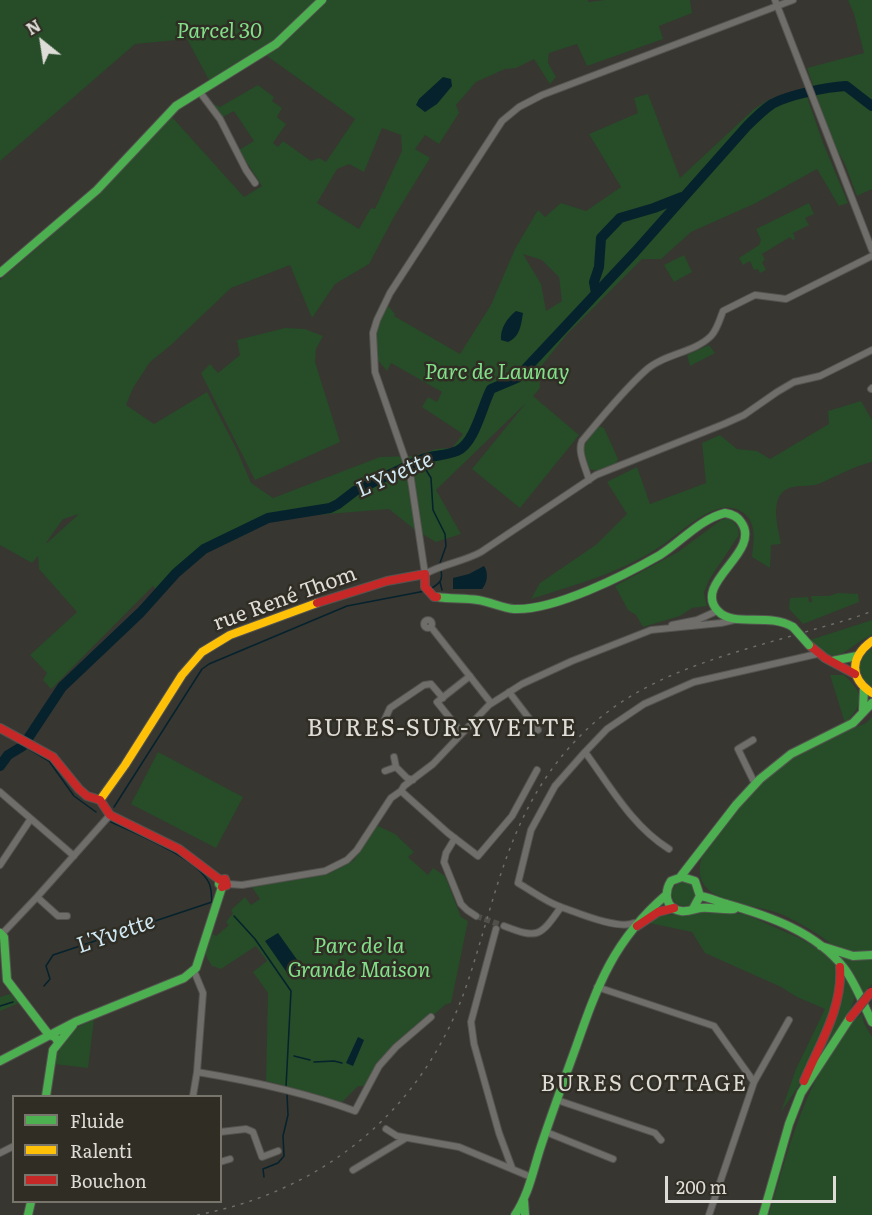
<!DOCTYPE html>
<html>
<head>
<meta charset="utf-8">
<style>
  body { margin:0 }
  #map { position:relative; width:872px; height:1215px; overflow:hidden; background:#373631; font-family:Literata,serif }
  canvas { display:block }
  .legend { position:absolute; left:12px; top:1095px; width:210px; height:108px; box-sizing:border-box; background:#302e24; border:2px solid #76746b; margin:0; padding:8px 10px; list-style:none; font-size:18px; color:#dedcd6 }
  .legend li { display:flex; align-items:center; gap:12px; height:30px }
  .legend b { width:30px; border:2px solid #76746b }
  .north { position:absolute; left:12px; top:12px; width:60px; height:60px; -webkit-text-stroke:4px #302e24; paint-order:stroke; rotate:330deg; font-size:16px; font-weight:700; line-height:24px; text-align:center; color:#dedcd6 }
  .north::after { content:''; display:block; margin:auto; width:21px; height:27px; background:#dedcd6; clip-path:polygon(50% 0,100% 100%,50% 72%,0 100%) }
  .scale { position:absolute; left:665px; top:1176px; width:171px; height:27px; box-sizing:border-box; border:3px solid #dedcd6; border-top:0; padding-left:8px; font-size:18px; line-height:21px; white-space:nowrap; color:#dedcd6; -webkit-text-stroke:4px #302e24; paint-order:stroke }
</style>
</head>
<body>
<div id="map">
<canvas width="872" height="1215"></canvas>
<ul class="legend">
<li><b style="height:8px;background:#4caf50"></b>Fluide</li>
<li><b style="height:8px;background:#ffc107"></b>Ralenti</li>
<li><b style="height:8px;background:#c62828"></b>Bouchon</li>
</ul>
<div class="north">N</div>
<div class="scale">200 m</div>
</div>
<script>
const ctx = document.querySelector('canvas').getContext('2d');
ctx.lineJoin = 'round';
function paint(path, color) { ctx.fillStyle = color; ctx.fill(path, 'evenodd'); }
function stroke(path, color, width, dash) { ctx.strokeStyle = color; ctx.lineWidth = width; ctx.lineCap = dash ? 'butt' : 'round'; ctx.setLineDash(dash || []); ctx.stroke(path); }
function drawText(font, color, halo, rows, align = 'center') {
  ctx.font = font + ' Literata,serif'; ctx.lineWidth = 5; ctx.setLineDash([]); ctx.textBaseline = 'middle'; ctx.strokeStyle = halo; ctx.fillStyle = color; for (const [text, x, y, turn = 0] of rows) {
    ctx.save(); ctx.translate(x, y); ctx.rotate((+turn || 0) * Math.PI / 180); ctx.textAlign = isNaN(turn) ? turn : align; if (halo) ctx.strokeText(text, 0, 0); ctx.fillText(text, 0, 0); ctx.restore();
  }
}
paint(new Path2D(`
  M0,0H588V2L605,0H690L692,13L659,26L663,39L587,66L577,44L549,53L548,63L556,77L550,84L534,59L516,68L505,69L476,82L456,105L459,113L439,144L425,135L415,149L430,158L395,215L369,264L335,284L312,318L290,265L231,288L171,345L150,362L133,388L126,405L154,424L207,392L237,450L251,483L273,498L380,457L415,456L436,449L452,448L463,434L422,407L428,397L437,402L442,392L391,363L387,371L376,358C375,336 376,326 388,306L395,314L394,316L460,354L491,305L515,249L538,210L545,217L561,203L586,211L621,187L589,134L638,113L634,98L648,94L680,178L754,109L768,100L804,88L823,143L848,203L839,206L817,169L756,203L691,232L661,259H642L567,334L539,369L540,388L533,396L579,435L520,508L472,469L526,403L436,490L461,534L436,542L414,529L389,509L255,520L212,540L182,564L156,590L153,586L51,689L43,680L47,673L30,655L77,612L39,569L38,556L32,563L0,545V280L44,242L171,116L244,197L262,186L239,150L254,141L234,111L221,118L211,103L220,107L258,85L274,97L272,101L282,108L277,117L286,124L273,143L278,147L283,141L311,161L319,158L326,162L355,119L260,51L209,80L187,39L135,44L0,161ZM382,128L401,135L402,151L375,209L371,208L359,229L317,203L337,169L349,164L364,172ZM523,254L542,260L559,277L562,301L546,311L541,284ZM79,514L47,543H46L63,519Z
  M848,0H872V189L857,196L845,164L833,143L807,68L864,53L854,14Z
  M809,203L814,214L805,218L809,225L793,233L795,239L793,240L790,237L762,254L765,260L762,262L766,270L760,273L758,269L754,270L750,261L743,265L739,258L759,245L761,240L756,229Z
  M684,255L692,272L674,282L664,265Z
  M285,328L305,329L323,336L316,349L315,362L340,442L255,480L201,373L210,364L218,373L240,355L237,340Z
  M709,345L715,353L690,366L687,355Z
  M861,401L872,420V462C852,467 839,475 821,483C812,487 802,485 793,487C767,492 778,527 781,544L771,545L770,568L752,557C754,539 758,517 736,509C714,500 681,532 664,544C624,572 577,584 531,599L540,583L597,544L627,514L607,482L637,467L650,504L706,483L702,443L720,435L737,449L757,451L770,459L829,424L828,411Z
  M598,426L604,428L618,459L615,465L598,471L589,469L584,451V446Z
  M731,518L738,528L739,535L709,580L704,593L707,606L692,608L680,616L643,627L636,615L628,610L615,586L678,552L721,520Z
  M838,593L858,594L859,602L803,624L789,609L790,598L808,597L809,602H812L811,596H829Z
  M872,620V635C845,646 839,672 810,640Z
  M872,648V689C856,677 856,659 872,648Z
  M830,675H844C864,693 865,704 845,723Z
  M872,717V984L863,993C854,981 837,948 826,940C814,931 791,918 778,913C745,901 685,904 703,853C725,825 750,786 779,766C805,747 836,736 866,723Z
  M158,752L243,797L216,848L131,804Z
  M376,825L395,834L414,852L408,857L428,875L433,868L445,876L461,917L468,921L451,1003L446,1004L378,1064L364,1086H358L342,1102H334L284,1089L282,1085L266,1081L268,993L253,972L267,961L256,946L221,969L213,966L212,967C211,964 209,961 207,958C203,951 210,941 213,934L216,936L229,925L226,922L233,913L231,910L245,897L251,905L260,899L252,887L328,874L354,860Z
  M672 894a12 12 0 1 1 24 0a12 12 0 1 1-24 0Z
  M711,911L745,914L799,938L834,957L855,996L850,1011L781,1112L796,1069L825,1009L797,997L781,987L705,953L692,932L649,923L654,916Z
  M13,993L19,1003L0,1011V997Z
  M862,1014L864,1023L872,1037V1215H769C786,1156 801,1098 835,1046C843,1034 850,1023 862,1014Z
  M94,1019L88,1068L54,1064C59,1042 74,1026 94,1019Z`), '#264c28');
paint(new Path2D(`
  M443,77L451,79L452,86L437,104L425,112L416,105L419,99Z
  M516,311L523,313C521,325 520,337 508,342L501,340C500,329 507,318 516,311Z
  M484,566C489,573 487,584 482,589H453V578L469,574Z
  M278,933L303,968L290,977L265,941Z
  M358,1037L364,1040L353,1066L346,1063Z`), '#05222d');
stroke(new Path2D(`
  M420,460L431,478L433,510L445,534L446,546L440,563
  M440,582L442,590
  M432,588C440,583 443,580 441,571
  M29,749L49,761L74,796L96,812
  M114,807L202,669L209,664L347,606L425,591
  M234,916L255,939L291,991L286,1087
  M44,986L50,979L46,966L53,955L212,902C211,896 212,889 209,883C197,858 137,834 111,822
  M0,1006L13,1002
  M294,1056L310,1060
  M314,1062L334,1061L342,1063
  M264,1177L263,1169L278,1163L284,1156L283,1136L288,1115L287,1094`), '#05222d', 1.5);
stroke(new Path2D(`
  M596,293L594,282L599,267L601,238L620,218L654,208L682,197
  M0,766L8,755L23,746L62,687L141,612L176,573L204,549L268,518L330,508L338,504L355,491L420,460C432,455 445,456 457,451C475,443 482,406 491,389L517,378L635,252L747,126C755,118 763,110 772,104C788,95 827,87 846,86L872,106`), '#05222d', 10);
stroke(new Path2D(`
  M476,916L504,926`), '#504f4a', 6, [6, 3]);
const street = new Path2D(`
  M775,0L872,250
  M793,0L542,95L519,107L502,121L390,293L377,320L373,333L375,372L410,473L425,574C442,564 463,562 481,552L596,475L724,424L744,415L777,392L794,382L820,376L872,350
  M199,91L220,119L246,170L255,183
  M871,389L872,388
  M589,480C586,468 577,452 582,441C602,417 622,392 645,371C663,354 694,353 711,336C717,330 720,319 723,311L755,295L786,299L872,256
  M424 624a4 4 0 1 1 8 0a4 4 0 1 1-8 0Z
  M672,625L697,620L717,611
  M431,627L491,703
  M509,692L538,730
  M385,719L390,708L424,685L431,684L443,698
  M462,733L437,702L470,676
  M753,740L738,749L755,784
  M585,752C610,786 632,826 669,849
  M394,757L396,767
  M396,767L407,778L413,780
  M385,771L396,767
  M401,791L448,833L478,856L512,816L537,770
  M0,792L74,856
  M455,838L446,853L444,862L461,904L467,910L476,916
  M0,865L30,820
  M228,884L242,885L325,871L347,860L357,850L391,798L401,791L404,786L433,764L489,705L522,684L572,661L651,630L721,623L734,620
  M37,897L58,916H67
  M634,923C618,930 578,913 561,907C546,902 532,891 518,883L531,830L555,786L585,752L607,729L644,704L694,682L817,654
  M504,926C538,939 540,937 561,907
  M496,929L471,1022L474,1044L499,1133L512,1168
  M1,935L37,897L110,815
  M597,987L714,1026L754,1082
  M197,1072C251,1081 304,1092 355,1111L379,1066L396,1047L431,1017
  M193,1096L197,1072L203,993L194,971
  M557,1100L655,1133L661,1140
  M386,1129L397,1136L459,1147L531,1177
  M220,1132L246,1129L253,1132L262,1157L278,1151
  M546,1132L613,1159
  M0,1153L14,1146
  M220,1162L230,1159
  M353,1170L406,1138
  M709,1215L754,1082L789,1020`);
const fast = new Path2D(`
  M0,273L97,190L176,106L276,44L322,0
  M437,597C451,599 465,598 478,600C491,602 502,608 514,609C554,611 625,575 660,555C681,542 700,519 725,513C732,514 737,516 741,522C763,552 691,583 718,611C734,628 768,612 793,627
  M832,661L857,656
  M863,710L864,688
  M681,876L736,805L760,779L791,754L853,723L872,703
  M700,896C709,897 718,902 727,904C769,916 816,932 844,968C856,984 863,1004 872,1022
  M694,907L700,896L695,881L682,877L671,881C664,892 665,909 681,911C688,912 694,909 700,908C711,907 723,910 734,909
  M0,933L4,937L7,980L49,1035L55,1037L58,1042
  M821,946L853,956L872,955
  M0,1061L75,1022L184,978L196,968L222,887L219,884L220,880
  M46,1096L53,1050L73,1025
  M524,1201L525,1215
  M28,1215L31,1202
  M515,1215C529,1194 533,1170 541,1146C552,1113 564,1080 576,1047C598,984 614,940 666,895
  M763,1215L789,1124L801,1093L850,1018`);
const slow = new Path2D(`
  M872,641C850,657 849,678 872,693
  M100,800L125,765L182,675L202,652L230,635L317,603`);
const jam = new Path2D(`
  M317,603L387,581L425,574V587L434,597H437
  M809,645L825,658L855,674
  M0,728L53,757L79,789L87,796L100,800L110,815L179,849L220,880L225,879L227,885L222,887
  M637,926L658,912L674,908
  M804,1081C819,1045 843,1008 840,967`);
stroke(street, '#54534f', 8);
stroke(fast, '#54534f', 10);
stroke(slow, '#54534f', 10);
stroke(jam, '#54534f', 10);
stroke(street, '#6f6e6b', 6);
stroke(fast, '#4caf50', 8);
stroke(slow, '#ffc107', 8);
stroke(jam, '#c62828', 8);
stroke(new Path2D(`
  M197,1215C324,1191 423,1110 466,987C498,893 508,807 583,733C645,672 731,654 812,630C832,624 853,619 872,611`), '#6e6d69', 1.5, [3, 6]);
const fastBridge = new Path2D(`
  M793,627L809,645`);
const jamBridge = new Path2D(`
  M850,1018L871,992`);
stroke(fastBridge, '#54534f', 10, []);
stroke(jamBridge, '#54534f', 10, []);
stroke(fastBridge, '#4caf50', 8);
stroke(jamBridge, '#c62828', 8);
drawText('italic 21px', '#83e08a', '#302e24', [
  ["Parcel 30",219,32],
  ["Parc de Launay",497,373],
  ["Parc de la",359,947],
  ["Grande Maison",359,971]
]);
drawText('21px', '#dedcd6', '#302e24', [
  ["rue René Thom",285,599,-20]
]);
drawText('italic 22px', '#d0e8f3', '#302e24', [
  ["L'Yvette",395,475,-24],
  ["L'Yvette",116,934,-19]
]);
ctx.letterSpacing = '1.5px';
drawText('22px', '#dedcd6', '#302e24', [
  ["BURES COTTAGE",644,1085]
]);
ctx.letterSpacing = '0px';
ctx.letterSpacing = '1.5px';
drawText('24px', '#dedcd6', '#302e24', [
  ["BURES-SUR-YVETTE",442,729]
]);
ctx.letterSpacing = '0px';
</script>
</body>
</html>
